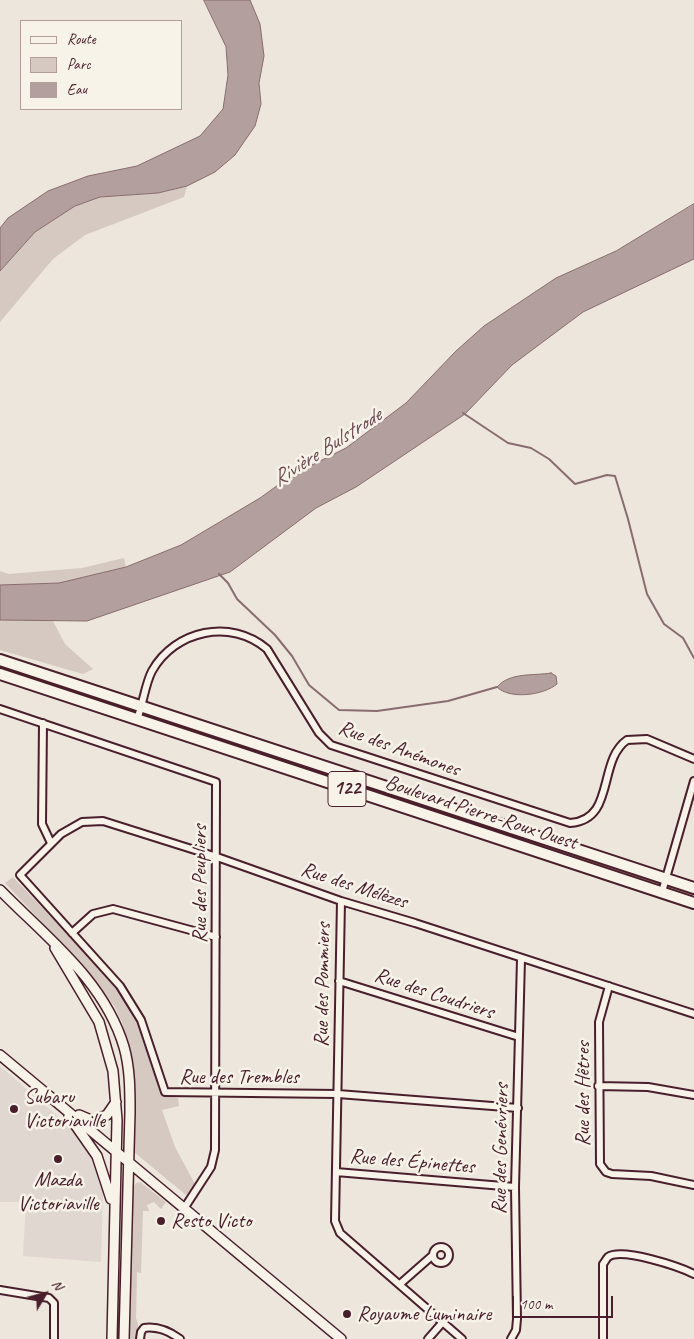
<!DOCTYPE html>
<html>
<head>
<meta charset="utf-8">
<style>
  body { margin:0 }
  #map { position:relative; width:694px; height:1339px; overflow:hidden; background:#ece6dd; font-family:Caveat,sans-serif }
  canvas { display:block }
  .legend { position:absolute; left:20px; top:20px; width:162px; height:90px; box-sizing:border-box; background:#f7f3e8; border:1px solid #b29e9c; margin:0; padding:6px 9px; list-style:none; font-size:15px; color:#4a1f2b }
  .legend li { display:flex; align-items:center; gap:10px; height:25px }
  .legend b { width:25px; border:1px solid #b29e9c }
  .north { position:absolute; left:20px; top:1269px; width:50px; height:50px; -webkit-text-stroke:4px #f7f3e8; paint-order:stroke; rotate:53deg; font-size:14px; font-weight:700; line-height:20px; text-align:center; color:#4a1f2b }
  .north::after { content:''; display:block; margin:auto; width:18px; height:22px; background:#4a1f2b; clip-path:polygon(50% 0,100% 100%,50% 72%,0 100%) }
  .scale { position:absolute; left:512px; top:1296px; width:101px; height:22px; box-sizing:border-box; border:2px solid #4a1f2b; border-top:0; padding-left:6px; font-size:15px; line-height:18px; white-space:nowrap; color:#4a1f2b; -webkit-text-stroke:4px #f7f3e8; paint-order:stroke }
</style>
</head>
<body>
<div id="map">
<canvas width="694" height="1339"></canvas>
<ul class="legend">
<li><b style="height:6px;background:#f7f3e8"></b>Route</li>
<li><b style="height:14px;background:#d5c9c2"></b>Parc</li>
<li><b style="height:14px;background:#b39f9d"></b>Eau</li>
</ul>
<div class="north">N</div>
<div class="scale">100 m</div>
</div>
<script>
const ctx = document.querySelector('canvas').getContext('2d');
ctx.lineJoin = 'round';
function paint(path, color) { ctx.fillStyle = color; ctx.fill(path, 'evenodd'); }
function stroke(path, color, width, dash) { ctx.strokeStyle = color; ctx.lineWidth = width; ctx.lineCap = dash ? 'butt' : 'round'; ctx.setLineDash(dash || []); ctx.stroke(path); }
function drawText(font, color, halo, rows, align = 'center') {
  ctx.font = font + ' Caveat,sans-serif'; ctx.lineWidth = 5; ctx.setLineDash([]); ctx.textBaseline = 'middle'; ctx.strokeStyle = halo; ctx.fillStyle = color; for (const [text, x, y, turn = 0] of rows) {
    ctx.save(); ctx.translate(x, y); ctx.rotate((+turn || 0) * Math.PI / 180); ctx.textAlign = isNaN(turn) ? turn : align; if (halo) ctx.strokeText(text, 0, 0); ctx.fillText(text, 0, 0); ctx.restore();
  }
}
paint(new Path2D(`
  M0,1066L68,1125L88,1149L100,1175L103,1193L101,1262L23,1256L26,1202H0Z`), '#e0d7d0');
paint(new Path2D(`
  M187,186L184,197L85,235L53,259L0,322V271L35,232L75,206L100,197L158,193Z
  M124,558L126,567L59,583L0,585V571L9,574L82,568Z
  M23,619L53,621L65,644L93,669L83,674L0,650V620Z
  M13,877L96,964L129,1005L144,1038L160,1091L164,1096L178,1098L179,1106L162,1110L175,1147L195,1184L186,1195L134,1152L129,1054L123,1025L115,1007L82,965L5,883Z
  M140,1182L166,1202L161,1209L154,1202L147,1205L149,1211H143L141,1273L137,1272L136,1318L138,1324V1339H129L133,1188L136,1183Z`), '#d5c9c2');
const water = new Path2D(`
  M204,0H250L260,24L264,56L259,83L261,104L255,126L235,155L215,172L187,186L158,193L100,197L75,206L35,232L0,271V228L8,218L48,191L88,176L137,166L200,136L223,109L228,75L226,47Z
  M694,204V259L583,312L512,365L465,414L356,487L316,508L230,572L87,621L0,620V585L59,583L126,567L181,545L260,498L292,475L346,448L406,403L456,351L484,326L556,278L616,251Z
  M551,673L556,676L557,684C544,695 510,700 497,687C510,672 533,676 551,673Z`);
paint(water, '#b39f9d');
stroke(water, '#896c6f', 1);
stroke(new Path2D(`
  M463,413L508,443L531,448L549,459L575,484L607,475L615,476L628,519L647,594L664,624L683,638L694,658
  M219,574L228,583L237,599L275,635L292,656L309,685L339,710L377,711L448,701L497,687`), '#896c6f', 2);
const street = new Path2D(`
  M0,709L216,782L215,1150L211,1167L185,1207
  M137,719C143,705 145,684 152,671C175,630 231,618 267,649L319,733L331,745L570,823C616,820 597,761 627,740L647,739L694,759
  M43,723L42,824L51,843
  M662,892L694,781
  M341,901L335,1221L340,1233L462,1339
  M72,933L93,914L113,909L216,937
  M339,981L519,1037
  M609,986L599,1022L600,1164L606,1172L612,1174L651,1176L694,1185
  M598,1086L648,1087L694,1095
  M518,1108L338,1094L165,1092L141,1020L120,986L20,875L61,834L82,822L103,821L217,857L341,901L415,923L694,1014
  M336,1172L515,1187
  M433 1255a8 8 0 1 1 16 0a8 8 0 1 1-16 0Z
  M400,1284L433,1255
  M0,1290L49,1298L54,1303V1339
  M140,1339L141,1332L144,1328C158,1326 169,1331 180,1339
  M428,1339L442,1323
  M511,1339L516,1330L517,1319L515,1187L521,959
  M603,1339V1264C605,1262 606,1259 608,1257C622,1247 680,1267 694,1274`);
const secondary = new Path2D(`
  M0,890C47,938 104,980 124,1047C130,1068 130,1090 130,1112L124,1339
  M55,948L99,1022L113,1071L117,1120L112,1339
  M0,1055L341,1339
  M79,1115L93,1121L107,1115L116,1102
  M69,1116L97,1156L111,1199`);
const primary = new Path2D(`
  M0,660L694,888
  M0,674L694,903`);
stroke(street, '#4a1f2b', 10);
stroke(secondary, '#4a1f2b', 12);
stroke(primary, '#4a1f2b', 14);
stroke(street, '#f7f3e8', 6);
stroke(secondary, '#f7f3e8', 9);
stroke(primary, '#f7f3e8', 10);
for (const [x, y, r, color] of [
  [14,1109,5,"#4a1f2b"],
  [58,1159,5,"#4a1f2b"],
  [161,1221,5,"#4a1f2b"],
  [347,1314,5,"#4a1f2b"]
]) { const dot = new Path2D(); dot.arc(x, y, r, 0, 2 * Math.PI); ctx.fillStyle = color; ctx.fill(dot); stroke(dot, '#f7f3e8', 2); }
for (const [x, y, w] of [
  [347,789,38]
]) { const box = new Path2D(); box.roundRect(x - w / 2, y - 17.5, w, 35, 4); ctx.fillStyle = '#f7f3e8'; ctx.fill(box); stroke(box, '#4a1f2b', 1); }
drawText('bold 20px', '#4a1f2b', null, [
  ["122",347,789]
]);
drawText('21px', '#4a1f2b', '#f7f3e8', [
  ["Rue des Anémones",399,749,20],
  ["Boulevard Pierre-Roux Ouest",481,813,18],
  ["Rue des Peupliers",200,884,-90],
  ["Rue des Mélèzes",354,886,18],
  ["Rue des Pommiers",323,985,-89],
  ["Rue des Coudriers",434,994,18],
  ["Rue des Trembles",239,1077],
  ["Rue des Hêtres",583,1094,-90],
  ["Rue des Genévriers",501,1149,-89],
  ["Rue des Épinettes",412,1162,5]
]);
drawText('21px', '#4a1f2b', '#f7f3e8', [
  ["Subaru",24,1097],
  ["Victoriaville",24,1121],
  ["Mazda",58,1180,"center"],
  ["Victoriaville",58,1204,"center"],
  ["Resto Victo",171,1221],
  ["Royaume Luminaire",357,1314]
], 'left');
drawText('italic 22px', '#6f4c53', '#f7f3e8', [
  ["Rivière Bulstrode",327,448,-33]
]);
</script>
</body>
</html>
